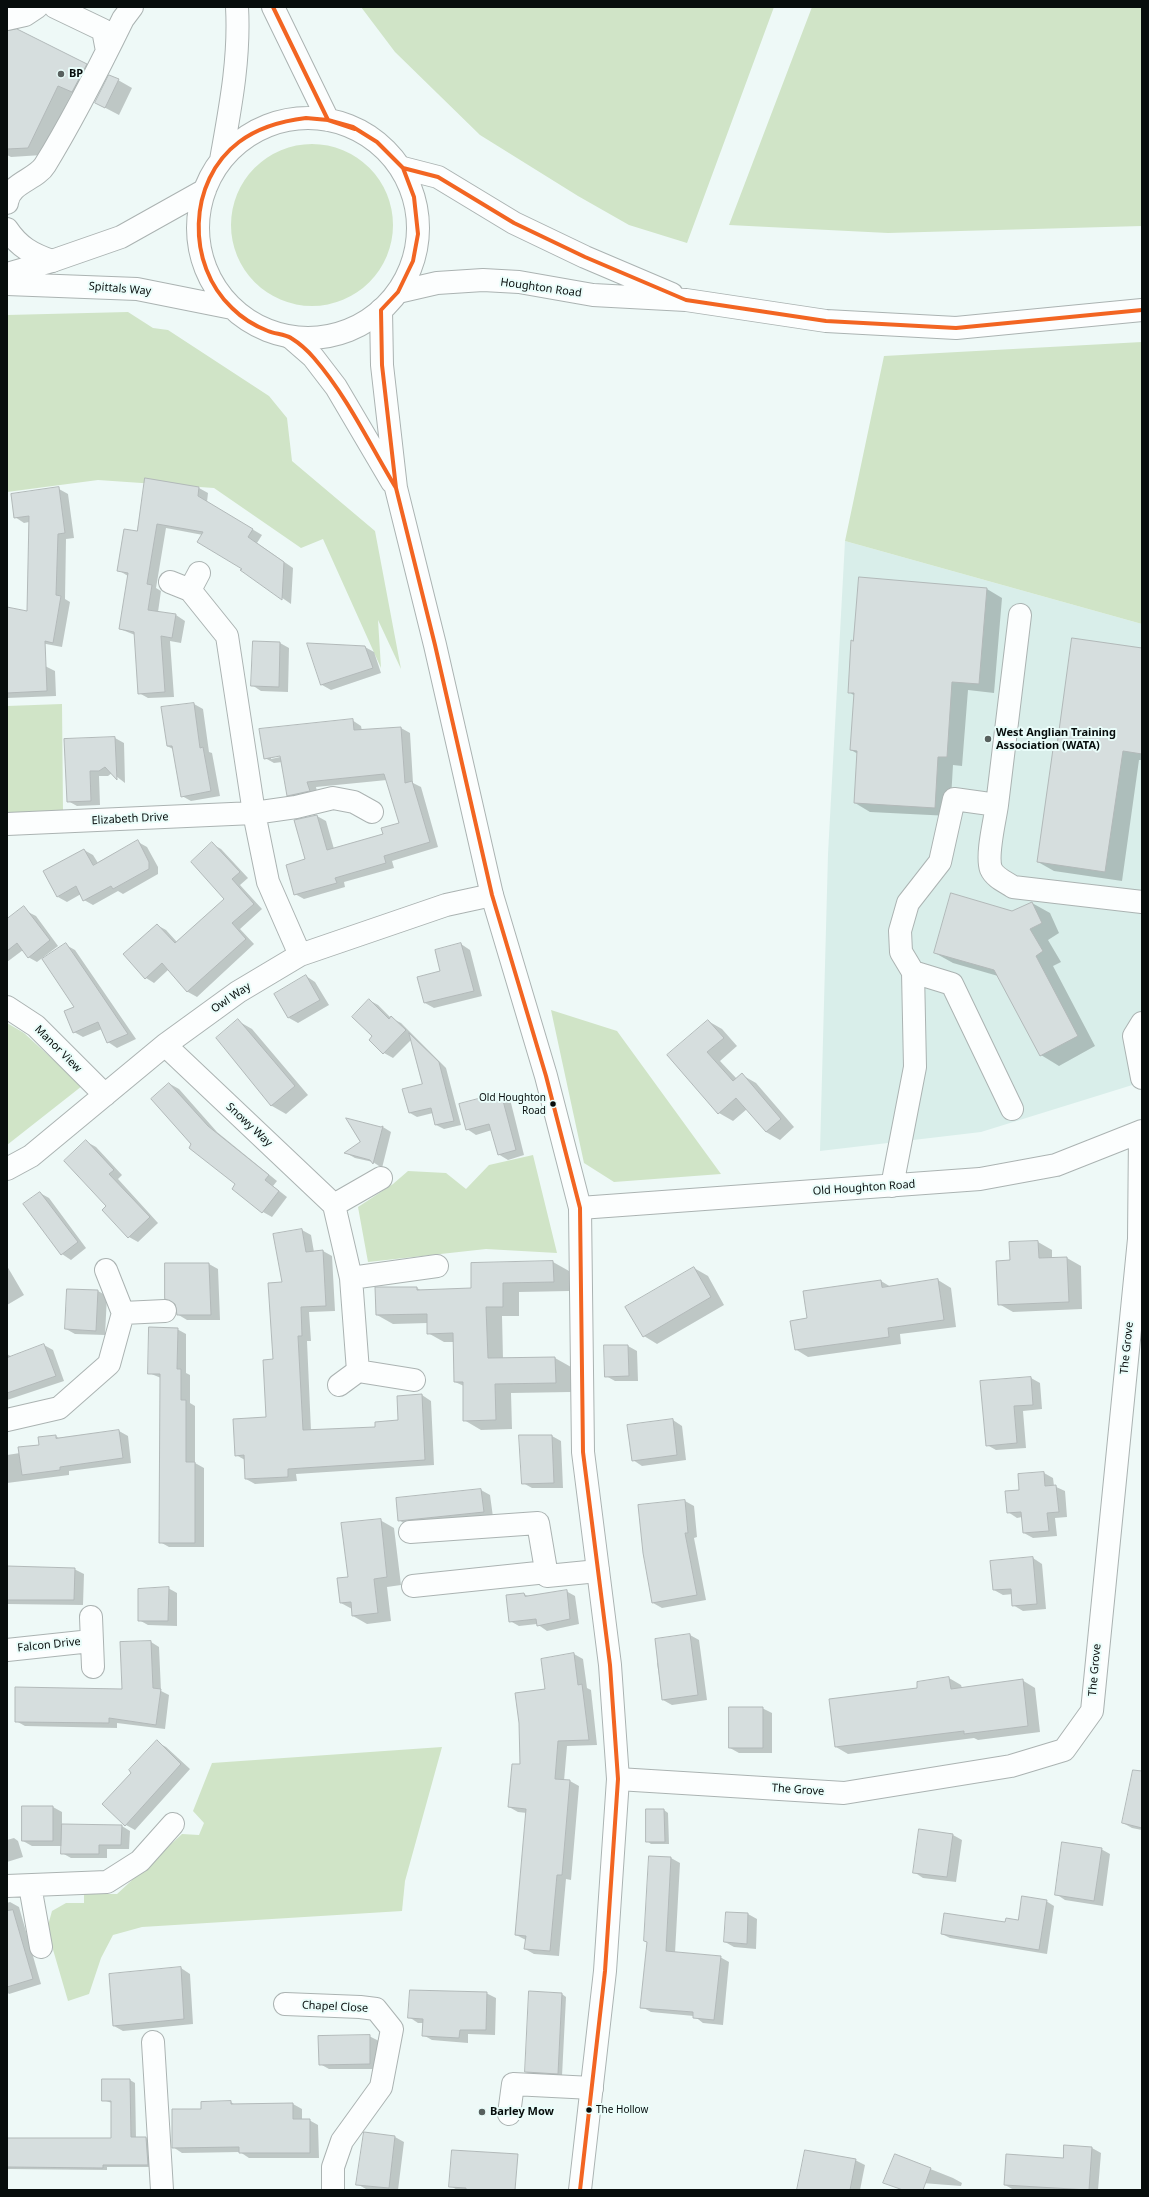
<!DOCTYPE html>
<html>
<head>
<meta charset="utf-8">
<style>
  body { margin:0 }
  #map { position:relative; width:1149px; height:2197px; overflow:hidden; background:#eef9f7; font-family:"Noto Sans",sans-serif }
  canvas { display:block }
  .frame { position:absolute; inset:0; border:8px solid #070d0c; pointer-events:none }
</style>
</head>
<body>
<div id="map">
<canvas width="1149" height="2197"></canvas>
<div class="frame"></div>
</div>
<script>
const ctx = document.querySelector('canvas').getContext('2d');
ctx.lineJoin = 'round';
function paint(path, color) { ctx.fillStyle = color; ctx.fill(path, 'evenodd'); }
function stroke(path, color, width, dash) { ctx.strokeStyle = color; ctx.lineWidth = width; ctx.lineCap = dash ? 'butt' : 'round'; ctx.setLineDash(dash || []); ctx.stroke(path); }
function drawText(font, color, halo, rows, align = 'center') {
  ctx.font = font + ' "Noto Sans",sans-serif'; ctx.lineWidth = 4; ctx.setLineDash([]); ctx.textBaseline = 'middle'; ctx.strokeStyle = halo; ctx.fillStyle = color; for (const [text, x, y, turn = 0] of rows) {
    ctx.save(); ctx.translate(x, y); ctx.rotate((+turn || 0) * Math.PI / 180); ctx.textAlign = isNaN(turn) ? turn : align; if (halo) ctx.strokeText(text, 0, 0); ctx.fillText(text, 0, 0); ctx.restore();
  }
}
paint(new Path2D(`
  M845,541L1142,624V1082L981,1132L820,1151L828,854Z`), '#d9eeea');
paint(new Path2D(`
  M361,7H774L687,243L629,225L578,196L480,135L395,52Z
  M812,7H1142V226L888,233L729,225Z
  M231 225a81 81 0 1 1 162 0a81 81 0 1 1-162 0Z
  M128,312L153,328L168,330L269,396L287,418L292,461L375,531L401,669L378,620L381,668L323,539L301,548L214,488L98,480L7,492V315Z
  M1142,342V624L845,541L884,356Z
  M62,704L63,812L7,814V706Z
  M551,1010L617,1031L721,1174L614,1182L584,1163Z
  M7,1023L24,1033L82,1086L7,1145Z
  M533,1155L557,1253L486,1249L368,1262L358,1207L393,1184L408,1171L446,1173L466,1189L489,1165Z
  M442,1747L405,1881L402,1911L142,1927L113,1935L101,1958L89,1994L68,2001L47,1929L52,1911L66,1903H84V1894H117L182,1834L199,1835L204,1823L193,1811L212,1763Z`), '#d0e4c7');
paint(new Path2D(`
  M7,32L86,64L100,72L86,99L72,93L42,155L11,157L7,155Z
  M118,80L132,88L119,115L96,103Z
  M146,479L199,488L208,493L207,502L262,535L257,543L293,568L291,604L242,570L243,568L203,535L166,528L156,588L161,591L158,612L176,615L185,621L181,643L170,641L174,697L148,698L139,693L135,635L120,629L128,576L118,570L137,532Z
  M59,489L68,494L74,538L66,539L65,599L70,602L62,647L14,638L7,634V619L28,612L29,522L24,523L15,517Z
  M987,589L1002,598L994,693L968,690L962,766L953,765L950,816L870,812L855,803L858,754L851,750L855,696L849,692Z
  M254,642L280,643L289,648L288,692L261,691L252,685Z
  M309,644L365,647L374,652L381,673L331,690L322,685Z
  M1142,649V760H1139L1122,881L1054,871L1038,862L1057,751Z
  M45,666L55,671L56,696L7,698V667Z
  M194,704L203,709L209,752L212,753L220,796L191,801L182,796L173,749L167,746Z
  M352,720L361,726L362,731L401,728L410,733L413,783L421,787L438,847L392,861L394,868L344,882L345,887L304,899L295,894L306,860L317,816L326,821L334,849L384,834L400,823L387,780L316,787L318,796L297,800L288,795L282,762L274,763L265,758ZM285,754V756L271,759V756Z
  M115,738L124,743L125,783L112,773L108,776H99L100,805L77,806L68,801L66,740Z
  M138,842L147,847L158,867V874L123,894L118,891L93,905L84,900L81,894L67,902L58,897L84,850L93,855L98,863Z
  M212,844L221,849L248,878L240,885L262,909L240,929L254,944L197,997L188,992L168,970L154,983L146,978L157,925L166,930L177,942L225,899Z
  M1032,903L1050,913L1059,933L1048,940L1061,962L1053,966L1095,1046L1059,1066L1041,1055L998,976L953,963L935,953Z
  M26,911L36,916L58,946L37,962L28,957L23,950L7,962V921Z
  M461,944L470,950L482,996L434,1008L425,1003L442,971Z
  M66,945L75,950L136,1039L117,1048L108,1042L102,1029L83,1037L74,1032L76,1007Z
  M306,976L315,982L329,1005L298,1023L289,1018L275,994Z
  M369,1000L378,1005L391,1018L401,1023L446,1068L461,1125L444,1129L436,1125L433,1113L417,1117L410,1113L424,1085L412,1039L393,1058L384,1053L370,1040L373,1036Z
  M238,1021L252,1029L308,1095L286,1114L272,1106L234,1060Z
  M708,1021L722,1029L737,1046L720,1061L737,1079L742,1075L756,1083L794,1127L780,1140L766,1132L747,1109L733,1121L719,1113L668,1056Z
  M170,1084L179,1089L217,1132L277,1181L273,1186L287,1197L272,1217L263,1212L237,1184L193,1144Z
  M501,1094L510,1099L524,1155L508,1160L498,1154L492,1130L476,1135L467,1129Z
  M383,1127L391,1132L382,1168L373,1162L355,1158L346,1153Z
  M87,1142L96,1147L122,1175L118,1179L158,1223L138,1242L129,1237L107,1206Z
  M40,1193L49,1198L86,1248L71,1260L62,1254Z
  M302,1230L311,1235L314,1252L323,1251L332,1256L335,1311L309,1312L311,1341H307L311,1431L376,1428L399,1421L422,1395L431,1401L434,1465L296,1474L297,1481L255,1484L246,1479L245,1460L236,1455L267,1418L283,1283Z
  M1038,1242L1052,1250V1259L1067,1258L1081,1266L1082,1309L1013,1312L999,1304L1011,1261L1010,1243Z
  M553,1262L569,1271V1291L519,1292V1316H502L503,1359L555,1358L571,1367V1392L511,1393L512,1429L481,1430L464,1420V1386L455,1382V1342H444L428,1333V1323L393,1324L377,1315L417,1288L422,1291L472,1289Z
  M209,1264L218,1269L220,1320H187L177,1314Z
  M7,1266L24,1295L7,1305Z
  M694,1268L708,1276L724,1305L657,1344L644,1336Z
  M938,1280L951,1288L956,1327L900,1334L901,1344L808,1357L795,1349L808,1319L881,1281L891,1287Z
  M98,1291L107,1296L105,1335L75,1334L66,1329Z
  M177,1329L186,1334V1373L190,1375V1403L195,1406V1463L204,1468V1547H169L160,1542L161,1378L149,1373Z
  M44,1345L53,1350L64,1381L7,1400V1354L12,1357Z
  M628,1346L637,1351L638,1381H615L606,1376Z
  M1031,1378L1040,1383L1042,1409L1023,1411L1026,1448L996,1450L987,1445Z
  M673,1420L682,1426L686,1460L642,1466L633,1460Z
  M119,1431L128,1436L131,1463L69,1471V1475L7,1483V1455L20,1453L40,1446L56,1436L60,1439Z
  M520,1436H552L561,1441L563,1488H532L523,1483Z
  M1044,1473L1053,1478L1054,1486L1065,1491L1067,1517L1055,1518L1057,1536L1033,1538L1024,1533L1022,1517L1017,1518L1008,1512L1020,1491L1019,1475Z
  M481,1490L490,1495L493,1517L408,1526L399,1520L397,1499Z
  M685,1501L694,1506L697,1537L694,1538L706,1600L662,1608L653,1603L644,1553Z
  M380,1520L394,1528L401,1585L387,1587L391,1621L367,1624L353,1616L352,1609L341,1603L349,1578Z
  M1033,1558L1042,1564L1046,1609L1023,1611L1013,1605V1594L1003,1595L994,1590Z
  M7,1567L74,1569L84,1574L83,1605L7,1604Z
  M168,1588L177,1593V1626L148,1625L139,1620Z
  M566,1591L575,1596L579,1624L547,1631L537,1624L519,1626L510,1621L524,1594L528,1596Z
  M690,1635L699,1640L707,1700L672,1705L663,1700L657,1663Z
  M151,1642L159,1647L161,1691L169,1695L165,1729L117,1723V1728L25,1726L16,1721L123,1690Z
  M574,1654L583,1659L587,1688L591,1690L597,1745L567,1746L564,1781H570L579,1786L571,1880L566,1879L559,1956L534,1954L525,1949L526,1940L516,1935L527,1813L518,1812L509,1807L546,1690L542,1660Z
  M949,1678L961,1685L962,1688L1022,1680L1035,1688L1040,1732L978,1740L974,1738L848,1754L836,1747L918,1689Z
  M762,1708L772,1713V1753H739L730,1748Z
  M157,1742L166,1747L190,1769L135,1830L126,1825L104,1804L133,1773Z
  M23,1807H53L62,1812V1825L122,1826L130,1831L129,1849H107V1858H71L62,1853L63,1846H32L23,1841Z
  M1142,1808V1830L1132,1828L1123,1823Z
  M664,1810L668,1813L669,1844H651L647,1841Z
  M920,1830L953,1835L962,1840L956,1882L923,1878L914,1872Z
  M14,1838L18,1841L23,1857L7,1862V1840Z
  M1101,1849L1110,1854L1103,1906L1065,1900L1056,1894Z
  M650,1857L671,1858L680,1863L675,1953L720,1957L729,1962L723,2025L703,2023L694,2016L651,2012L642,2007L648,1942L645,1941Z
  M1046,1901L1054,1906L1047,1954L950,1938L942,1934L1019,1921Z
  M10,1902L19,1907L41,1984L9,1994L7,1992V1903Z
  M727,1913L748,1914L757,1919L756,1949L734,1947L725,1942Z
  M181,1968L190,1974L193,2024L123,2031L114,2026Z
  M486,1993L496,1998L495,2035L468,2034V2043L432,2040L423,2035L424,2023H418L409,2017Z
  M562,1994L566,1997L562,2076L530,2074L526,2072Z
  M369,2036L379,2041V2069H329L320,2064Z
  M130,2080L135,2083L136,2138H146L151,2141L152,2167H107V2170L7,2169V2138L112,2139V2103L103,2100Z
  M231,2102L235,2105L293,2104L302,2109V2120H309L318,2125L319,2158H249L240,2152L182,2153L173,2147L202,2110Z
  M395,2137L404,2142L398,2190L366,2189L357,2184Z
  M1065,2146L1092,2148L1101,2153L1098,2190H1014L1005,2185L1064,2159Z
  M895,2155L953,2178L962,2183L961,2186L896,2181Z
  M855,2160L865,2165L860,2190H798Z
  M451,2186L499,2190H457Z`), '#0003');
const building = new Path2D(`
  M17,29L87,64L72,92L58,86L28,148L7,149V31Z
  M109,75L119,79L105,108L95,103Z
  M145,478L199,487L198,496L253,529L248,537L284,562L282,600L240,570L242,569L197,542L203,532L157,524L147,584L152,585L148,610L176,614L172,638L161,636L165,692L138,694L134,632L119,629L128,573L117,571L124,529L137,531Z
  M59,487L65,533L58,534L56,595L61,596L53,643L45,641L47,691L7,693V607L27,611L29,516L14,518L11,494Z
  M859,577L987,588L979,684L952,682L947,757H938L935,808L854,803L857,751L850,750L854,693H848L851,640L853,641Z
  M1072,638L1142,648V754L1123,751L1105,872L1037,862L1053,749L1056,750Z
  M253,641L280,642L279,687L251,686Z
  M307,643L365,646L373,668L321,685Z
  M194,703L200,748L203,747L211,791L181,797L172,746H167L161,707Z
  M353,719L354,730L401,727L405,783L412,781L430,842L384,856L386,863L335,878L337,883L294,895L286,865L305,859L294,820L317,815L327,850L383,834L381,828L399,823L384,774L307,782L310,791L287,796L280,756L264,759L259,729Z
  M115,737L117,780L105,767L99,771H90L91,801L67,802L64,739Z
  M138,840L149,862V869L113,889L111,886L83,901L76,886L57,897L43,871L84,849L93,865Z
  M212,842L240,872L232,879L254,904L232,923L246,939L187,992L162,963L145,979L123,954L157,924L175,943L224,899L191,862Z
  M951,893L1012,911L1032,902L1042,923L1030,929L1043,951L1036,956L1078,1036L1040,1056L994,970L934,953Z
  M24,906L50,940L28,958L17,943L7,951V919Z
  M66,943L88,975L128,1034L107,1043L98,1022L73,1033L64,1011L74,1007L42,959Z
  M461,943L474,991L424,1003L417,977L440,971L435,950Z
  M306,975L320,1000L288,1018L274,994Z
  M369,999L389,1019L391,1016L406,1030L383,1054L369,1040L372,1036L352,1017Z
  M238,1019L295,1086L271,1106L216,1038Z
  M708,1020L724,1038L707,1052L733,1081L742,1073L781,1119L766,1132L736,1098L718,1114L667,1055Z
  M409,1033L439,1062L454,1121L435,1125L431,1108L409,1113L402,1089L422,1084Z
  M169,1083L208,1126L269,1175L265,1180L279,1191L262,1213L232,1189L235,1184L189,1148L191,1144L151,1099Z
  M501,1093L516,1150L498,1155L489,1124L466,1130L459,1104Z
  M346,1118L381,1127L383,1126L373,1164L370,1160L344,1153L360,1142Z
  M86,1140L114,1170L109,1174L150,1217L128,1238L102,1210L106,1206L64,1161Z
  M40,1192L78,1242L61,1255L23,1204Z
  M302,1229L306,1252L323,1250L326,1306L301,1307L302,1336H298L303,1430L375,1427V1422L398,1420L397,1396L422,1394L425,1460L288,1469V1477L245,1479L244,1455L235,1456L233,1419L266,1417L263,1360L273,1359L268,1283L282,1282L273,1234Z
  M1038,1241L1039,1258L1067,1257L1069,1302L998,1305L996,1261L1010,1260L1009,1242Z
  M553,1261L554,1282L503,1283V1307H486L488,1358L555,1357L556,1383L495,1384L496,1420L463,1421V1382H454L453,1333L427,1334V1314L376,1315L375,1287H417V1290L471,1288V1263Z
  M165,1263H209L211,1315H177L175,1304L165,1299Z
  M694,1267L711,1297L643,1337L625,1307Z
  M938,1279L944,1320L888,1328L889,1337L795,1350L790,1321L807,1318L803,1291L881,1280L882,1287Z
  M67,1289L98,1290L96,1331L65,1329Z
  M149,1327L178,1328L177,1369H181V1400H186V1462H195V1543H159L160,1374H148Z
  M44,1344L56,1376L7,1393V1358Z
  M604,1345H628L629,1376L605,1377Z
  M1031,1377L1033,1405L1014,1406L1017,1443L986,1446L980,1381Z
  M673,1419L677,1455L632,1461L627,1425Z
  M119,1430L123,1458L60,1467V1470L22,1475L18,1447L39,1445L38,1437L56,1435V1438Z
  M519,1435H552L554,1483L522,1484Z
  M1044,1472L1045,1486L1056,1485L1059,1512L1047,1513L1049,1531L1023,1533L1021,1512L1007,1513L1005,1491L1019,1490L1018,1474Z
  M481,1489L484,1512L398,1521L396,1498Z
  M685,1500L688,1533H685L697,1595L652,1603L643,1553L638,1505Z
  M381,1519L387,1577L374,1579L378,1613L352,1616L351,1602L340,1603L337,1578L348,1577L341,1523Z
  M1033,1557L1037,1604L1012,1606L1011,1589L993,1590L990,1561Z
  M7,1566L75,1568L74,1600H7Z
  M169,1587L168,1621H138V1589Z
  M567,1590L570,1619L537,1626L536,1619L509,1622L506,1595L524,1593L525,1596Z
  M690,1634L698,1695L662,1700L655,1639Z
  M151,1641L153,1688L161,1689L156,1725L109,1718V1723L15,1722V1687L122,1689L120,1642Z
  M574,1653L578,1685L582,1684L589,1740L558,1741L555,1779L570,1780L562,1875H557L550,1951L524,1949L526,1936L515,1935L526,1809L508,1807L512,1764H520L519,1723L515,1693L545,1689L541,1659Z
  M949,1677L951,1689L1023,1679L1028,1726L964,1734V1731L835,1747L829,1699L917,1688V1682Z
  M729,1707H763V1748H729Z
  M157,1740L181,1764L125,1826L102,1804L131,1773L129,1770Z
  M1133,1770L1142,1771V1828L1122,1823Z
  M22,1806H53V1841H22Z
  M646,1809H664L665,1842H646Z
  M62,1824L122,1825L121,1845H99V1854H61Z
  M919,1829L953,1834L947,1877L913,1873Z
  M1062,1842L1102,1848L1094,1901L1055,1895Z
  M649,1856L671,1857L666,1951L721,1956L714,2020L693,2018V2012L640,2008L647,1942L644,1941Z
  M1022,1896L1047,1900L1039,1950L941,1934L944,1913L1005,1922L1006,1918L1018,1920Z
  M13,1910L33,1979L7,1987V1911Z
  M726,1912L748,1913L747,1944L724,1942Z
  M181,1967L184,2019L113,2026L109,1974Z
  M410,1990L487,1992L486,2030H460L459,2038L422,2036L423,2019L408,2018Z
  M529,1991L562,1993L558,2074L525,2072Z
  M370,2035V2064L319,2065L318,2036Z
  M102,2079H130L131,2137H146L148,2165H103V2168L7,2167V2138H111V2101H102Z
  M231,2101V2104L293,2103V2119H310V2153H239V2147L172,2148V2109H201V2102Z
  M364,2132L395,2136L389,2188L356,2185Z
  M1064,2145L1092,2147L1089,2190L1004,2185L1006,2154L1063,2158Z
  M452,2150L518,2154L515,2190H466V2188L449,2187Z
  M805,2150L856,2159L850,2190H797Z
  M895,2154L931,2168L923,2190H903L883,2183Z`);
paint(building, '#d6dede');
stroke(building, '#b2b9b9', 1);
const minor = new Path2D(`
  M55,7L103,30L107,51
  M7,19L25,15L37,7
  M7,203C9,183 36,180 45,165C74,118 99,68 123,19L132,7
  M7,229C19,247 32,254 52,261
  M170,582L190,590L227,636L254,813L268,882L300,955
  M190,590L199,573
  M997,805C995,820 986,855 991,869C995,878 1006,882 1013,887L1142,902
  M7,824L254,813L296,807L333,798L354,802L372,812
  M913,972L952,984L1012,1109
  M7,1007L36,1026L105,1095
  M1142,1023L1134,1036L1142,1078
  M165,1045L334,1205L351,1278L358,1371
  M7,1169L31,1156L165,1045L238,992L300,955L446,905L492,895
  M892,1186L915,1067L913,972L901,952L900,931L908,903L940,862L954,799L997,805L1020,615
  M334,1205L381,1178
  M580,1208L980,1179L1056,1165L1142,1131
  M351,1278L437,1266
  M123,1313L165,1311
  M339,1385L358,1371L414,1380
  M7,1420L59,1408L109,1364L123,1313L106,1270
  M410,1532L538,1523L547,1576L598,1571
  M413,1586L547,1572
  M91,1617L93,1667
  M7,1650L91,1641
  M618,1779L844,1793L1011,1766L1064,1750L1092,1711L1139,1239L1140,1133
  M7,1886L107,1882L140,1861L173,1824
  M30,1886L41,1947
  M285,2004L360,2007L376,2009L392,2029L381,2087L342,2141L333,2167V2190
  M153,2042L162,2190
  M509,2114L513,2084L592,2088`);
const major = new Path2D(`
  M403,168L438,177L514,223L585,257L672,294
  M398,292L437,283L483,280L519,282L593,295L686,300L826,321L956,328L1142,310
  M381,310L382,365L396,488L435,645L492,895L546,1076L580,1208L583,1452L610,1665L618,1779L605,1971L580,2190
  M290,337L313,357L336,387L392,482`);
const highway = new Path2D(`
  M273,7L328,120
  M198 228a110 110 0 1 1 220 0a110 110 0 1 1-220 0Z
  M221,160C230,109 240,59 237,7
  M7,274L52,261L121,237L205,190
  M7,284L137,289L232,308`);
stroke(minor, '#abb3b2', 24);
stroke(major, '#abb3b2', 24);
stroke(highway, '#abb3b2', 24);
stroke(minor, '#fcfefe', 22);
stroke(major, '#fcfefe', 22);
stroke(highway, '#fcfefe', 22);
stroke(new Path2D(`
  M273,7L328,120L355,129
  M306,118L328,120L353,127L377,142L403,168L414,197L418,234L413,261L398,292L381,310L382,365L396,488C370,445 347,396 314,358C308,351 299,343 291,338C285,334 275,334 268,331C255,326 242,318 232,308C186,265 187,181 239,142C259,127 281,121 306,118Z
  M403,168L438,177L514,223L585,257L686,300L826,321L956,328L1142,310
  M396,488L435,645L492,895L546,1076L580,1208L583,1452L610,1665L618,1779L605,1971L580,2190`), '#f26522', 4);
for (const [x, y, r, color] of [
  [61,74,4,"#58605e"],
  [988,739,4,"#58605e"],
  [553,1104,3.5,"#070d0c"],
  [589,2110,3.5,"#070d0c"],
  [482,2112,4,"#58605e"]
]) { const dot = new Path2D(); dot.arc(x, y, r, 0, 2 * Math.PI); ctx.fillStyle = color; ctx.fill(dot); stroke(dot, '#eafdfa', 1.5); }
drawText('10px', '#070d0c', '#eafdfa', [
  ["Old Houghton",546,1098],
  ["Road",546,1111],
  ["The Hollow",596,2110,"left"]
], 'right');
drawText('bold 11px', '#070d0c', '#eafdfa', [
  ["BP",69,74],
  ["West Anglian Training",996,733],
  ["Association (WATA)",996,746],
  ["Barley Mow",490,2112]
], 'left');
drawText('11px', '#070d0c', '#eafdfa', [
  ["Houghton Road",541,288,8],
  ["Spittals Way",120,289,5],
  ["Elizabeth Drive",130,819,-3],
  ["Owl Way",231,998,-34],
  ["Manor View",58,1049,45],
  ["Snowy Way",249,1125,43],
  ["Old Houghton Road",864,1188,-4],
  ["The Grove",1127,1348,-84],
  ["Falcon Drive",49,1645,-6],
  ["The Grove",1095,1670,-85],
  ["The Grove",798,1790,4],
  ["Chapel Close",335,2007,3]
]);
</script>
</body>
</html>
